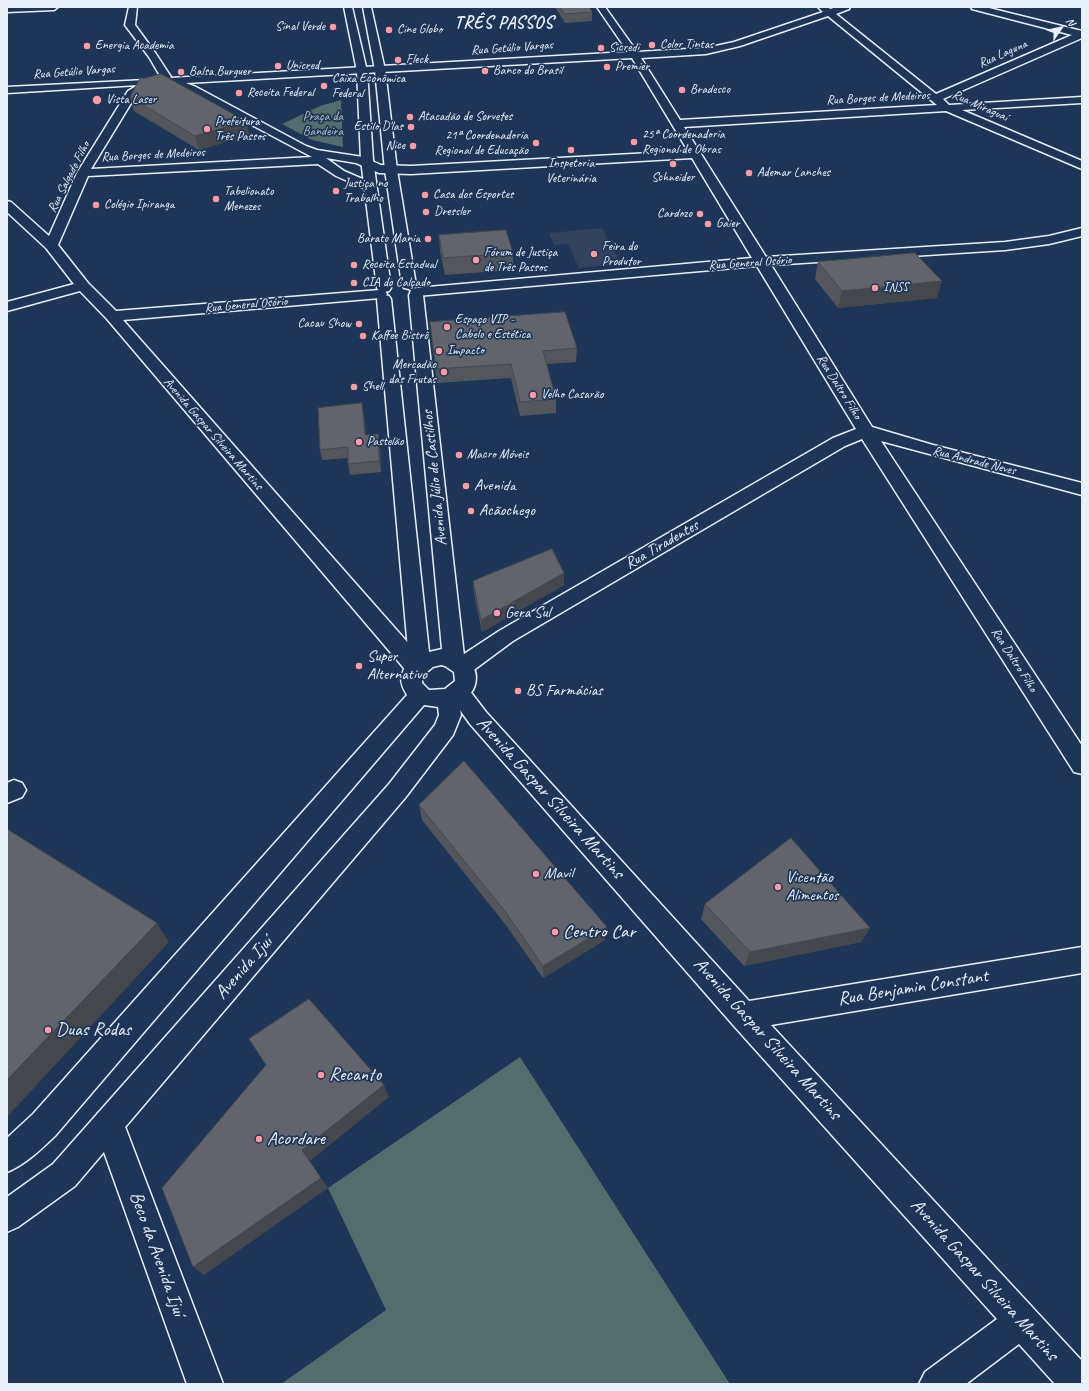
<!DOCTYPE html>
<html>
<head>
<meta charset="utf-8">
<style>
  body { margin:0 }
  #map { position:relative; width:1089px; height:1391px; overflow:hidden; background:#1d3557; font-family:Caveat,sans-serif }
  canvas { display:block }
  .frame { position:absolute; inset:0; border:8px solid #e8f1f8; pointer-events:none }
  .north { position:absolute; left:1041px; top:8px; width:40px; height:40px; -webkit-text-stroke:3px #1d3557; paint-order:stroke; rotate:56deg; font-size:11px; font-weight:700; line-height:16px; text-align:center; color:#e8f1f8 }
  .north::after { content:''; display:block; margin:auto; width:14px; height:18px; background:#e8f1f8; clip-path:polygon(50% 0,100% 100%,50% 72%,0 100%) }
</style>
</head>
<body>
<div id="map">
<canvas width="1089" height="1391"></canvas>
<div class="frame"></div>
<div class="north">N</div>
</div>
<script>
const ctx = document.querySelector('canvas').getContext('2d');
ctx.lineJoin = 'round';
function paint(path, color) { ctx.fillStyle = color; ctx.fill(path, 'evenodd'); }
function stroke(path, color, width, dash) { ctx.strokeStyle = color; ctx.lineWidth = width; ctx.lineCap = dash ? 'butt' : 'round'; ctx.setLineDash(dash || []); ctx.stroke(path); }
function drawText(font, color, halo, rows, align = 'center') {
  ctx.font = font + ' Caveat,sans-serif'; ctx.lineWidth = 3.5; ctx.setLineDash([]); ctx.textBaseline = 'middle'; ctx.strokeStyle = halo; ctx.fillStyle = color; for (const [text, x, y, turn = 0] of rows) {
    ctx.save(); ctx.translate(x, y); ctx.rotate((+turn || 0) * Math.PI / 180); ctx.textAlign = isNaN(turn) ? turn : align; if (halo) ctx.strokeText(text, 0, 0); ctx.fillText(text, 0, 0); ctx.restore();
  }
}
paint(new Path2D(`
  M602,228L621,264L579,268L568,244L554,245L549,233Z`), '#31435d');
paint(new Path2D(`
  M341,100L343,147L312,140L282,124L320,106Z
  M520,1057L730,1384H281L386,1310L328,1188Z`), '#526e6c');
const minor = new Path2D(`
  M7,7H58L54,10L7,12Z
  M129,7H137L135,25L156,54L171,77L170,78L628,52L597,7H605L637,52L706,48L734,42L823,12L818,7H828L830,9L837,7H850L849,9L836,14L936,94L1072,35L972,9L971,7H985L1082,31V38L943,99L949,105L1082,97V103L962,110L1082,161V169L946,111L684,127L766,257L1005,242L1049,236L1082,228V236L1049,244L1005,250L771,265L872,427L933,445L1082,483V495L881,441L1082,746V774L1074,772L862,439L845,446L513,641L471,672L463,674L455,672L452,666L455,660L499,631L833,438L856,429L757,266L417,296L412,295L410,292L412,289L417,288L752,258L692,158L411,174L379,173L356,163L326,158L344,171L374,184L376,187L374,190L370,191L336,176L318,164L88,176L58,245L88,283L116,311L380,290L385,291L387,294L385,297L380,298L123,320L424,661L427,667L424,673L416,675L408,673L107,319L80,291L7,311V302L74,284L46,248L7,212V201L11,202L49,236L77,173L128,91L138,85L7,93V87L146,80V83L149,86L136,95L91,169L312,157L188,91L171,85L167,81L168,80L162,79L149,57L125,25ZM828,16L937,105L680,120L641,58L706,54L740,46ZM632,58L688,151L411,166L381,165L363,157L317,150L306,146L196,87L186,83Z
  M458,684L466,686L486,712L749,1001L1082,947V973L771,1025L1082,1361V1384H1055L1019,1344L966,1384H919L925,1372L997,1319L734,1026L470,724L447,692L450,686Z
  M14,780L22,783L26,790L22,797L7,803V783Z
  M109,1109L120,1113L124,1124L223,1384H187L94,1124L98,1113Z`);
const major = new Path2D(`
  M344,7H352L367,71L373,160L391,288L389,291L384,292L379,291L377,288L361,160L357,71Z
  M363,7H371L385,70L397,170L416,285L414,288L409,289L404,288L402,285L385,170L375,70Z
  M416,291L421,292L423,295L464,656C482,670 479,693 459,702L461,715L453,735L405,798L75,1186L18,1227L7,1232V1197L53,1164L389,784L435,725L439,715L438,707L424,705L55,1136C40,1150 26,1164 7,1172V1138L33,1114L407,695C398,680 400,675 409,661L377,299L379,296L384,295L389,296L391,299L429,652L442,649L409,295L411,292ZM441,665L445,666L454,672L455,681L445,689L429,690L422,683L423,675L433,667Z`);
stroke(minor, '#e8f1f8', 3);
stroke(major, '#e8f1f8', 3);
paint(minor, '#1d3557');
paint(major, '#1d3557');
paint(new Path2D(`
  M555,7H589L592,12V21L565,23Z
  M130,97L246,121L249,135L199,150L134,111Z
  M439,235L513,253V270L445,275L440,251Z
  M818,262L937,298L838,308L815,279Z
  M430,322L577,348L576,362L547,364L556,399V413L520,416L511,378L437,383Z
  M364,414L366,435L378,434L380,444L381,472L350,475L348,464V458L322,460L320,450Z
  M564,573V585L482,632L474,593L473,581Z
  M419,805L605,940L543,978L505,924L422,820Z
  M705,904L870,928L861,942L744,966L701,919Z`), '#53575c');
paint(new Path2D(`
  M246,121L249,135L199,150L195,136Z
  M942,281L937,298L838,308L842,291Z
  M362,403L364,414L367,446L365,435Z
  M378,434L380,444L381,472L379,461Z
  M564,573V585L482,632L481,620Z
  M157,923L169,942L7,1117V1080Z
  M607,927L605,940L543,978V966Z
  M870,928L861,942L744,966L750,952Z
  M384,1085L389,1097L310,1161L302,1150Z
  M321,1178L328,1188L204,1275L193,1267Z`), '#44474b');
const building = new Path2D(`
  M560,7H589L592,12L565,14Z
  M161,74L246,121L195,136L130,97L139,80Z
  M506,230L513,253L443,258L439,235Z
  M915,253L942,281L842,291L818,262Z
  M565,312L577,348L543,351L556,399L520,402L511,364L436,369L430,322Z
  M362,403L365,435L378,434L379,461L348,464V447L320,450L318,408Z
  M552,549L564,573L481,620L473,581Z
  M464,761L607,927L543,966L504,910L419,805Z
  M7,829L157,923L7,1080Z
  M791,838L870,928L750,952L705,904Z
  M309,999L384,1085L302,1150L321,1178L193,1267L162,1188L266,1065L249,1039Z`);
paint(building, '#61656b');
stroke(building, '#44474b', 1);
for (const [x, y, r, color] of [
  [333,27,4,"#ff9aa2"],
  [389,30,4,"#ff9aa2"],
  [652,45,4,"#ff9aa2"],
  [87,46,4,"#ff9aa2"],
  [601,48,4,"#ff9aa2"],
  [398,60,4,"#ff9aa2"],
  [278,66,4,"#ff9aa2"],
  [607,67,4,"#ff9aa2"],
  [485,71,4,"#ff9aa2"],
  [181,72,4,"#ff9aa2"],
  [324,86,4,"#ff9aa2"],
  [682,90,4,"#ff9aa2"],
  [239,93,4,"#ff9aa2"],
  [97,100,5,"#ff9aa2"],
  [410,117,4,"#ff9aa2"],
  [411,127,4,"#ff9aa2"],
  [207,129,4,"#ff9aa2"],
  [634,142,4,"#ff9aa2"],
  [536,143,4,"#ff9aa2"],
  [413,146,4,"#ff9aa2"],
  [571,150,4,"#ff9aa2"],
  [673,164,4,"#ff9aa2"],
  [749,173,4,"#ff9aa2"],
  [336,191,4,"#ff9aa2"],
  [425,195,4,"#ff9aa2"],
  [216,199,4,"#ff9aa2"],
  [96,205,4,"#ff9aa2"],
  [426,212,4,"#ff9aa2"],
  [700,214,4,"#ff9aa2"],
  [708,224,4,"#ff9aa2"],
  [428,239,4,"#ff9aa2"],
  [594,254,4,"#ff9aa2"],
  [476,260,4,"#ff9aa2"],
  [354,265,4,"#ff9aa2"],
  [354,283,4,"#ff9aa2"],
  [875,288,4,"#ff9aa2"],
  [359,324,4,"#ff9aa2"],
  [447,327,4,"#ff9aa2"],
  [363,336,4,"#ff9aa2"],
  [439,351,4,"#ff9aa2"],
  [444,372,4,"#ff9aa2"],
  [354,387,4,"#ff9aa2"],
  [533,395,4,"#ff9aa2"],
  [359,442,4,"#ff9aa2"],
  [459,455,4,"#ff9aa2"],
  [466,486,4,"#ff9aa2"],
  [471,511,4,"#ff9aa2"],
  [497,613,4,"#ff9aa2"],
  [359,666,4,"#ff9aa2"],
  [518,691,4,"#ff9aa2"],
  [536,874,4,"#ff9aa2"],
  [778,887,4,"#ff9aa2"],
  [555,932,4,"#ff9aa2"],
  [48,1030,4,"#ff9aa2"],
  [321,1075,4,"#ff9aa2"],
  [259,1139,4,"#ff9aa2"]
]) { const dot = new Path2D(); dot.arc(x, y, r, 0, 2 * Math.PI); ctx.fillStyle = color; ctx.fill(dot); stroke(dot, '#1d3557', 1.5); }
drawText('13px', '#e8f1f8', '#1d3557', [
  ["Sinal Verde",325,27,"right"],
  ["Cine Globo",397,30],
  ["Color Tintas",660,45],
  ["Energia Academia",95,46],
  ["Sicredi",609,48],
  ["Fleck",406,60],
  ["Unicred",286,66],
  ["Premier",615,67],
  ["Banco do Brasil",493,71],
  ["Balsa Burguer",189,72],
  ["Caixa Econômica",332,79],
  ["Federal",332,94],
  ["Bradesco",690,90],
  ["Receita Federal",247,93],
  ["Vista Laser",106,100],
  ["Atacadão de Sorvetes",418,117],
  ["Prefeitura",215,122],
  ["Três Passos",215,137],
  ["Estilo D'las",403,127,"right"],
  ["25ª Coordenadoria",642,135],
  ["Regional de Obras",642,150],
  ["21ª Coordenadoria",528,136,"right"],
  ["Regional de Educação",528,151,"right"],
  ["Nice",405,146,"right"],
  ["Inspetoria",571,164,"center"],
  ["Veterinária",571,179,"center"],
  ["Ademar Lanches",757,173],
  ["Schneider",673,178,"center"],
  ["Justiça no",344,184],
  ["Trabalho",344,199],
  ["Tabelionato",224,192],
  ["Menezes",224,207],
  ["Casa dos Esportes",433,195],
  ["Colégio Ipiranga",104,205],
  ["Dressler",434,212],
  ["Cardozo",692,214,"right"],
  ["Gaier",716,224],
  ["Barato Mania",420,239,"right"],
  ["Feira do",602,247],
  ["Produtor",602,262],
  ["Fórum de Justiça",484,253],
  ["de Três Passos",484,268],
  ["Receita Estadual",362,265],
  ["CIA do Calçado",362,283],
  ["INSS",883,288],
  ["Espaço VIP -",455,320],
  ["Cabelo e Estética",455,335],
  ["Cacau Show",351,324,"right"],
  ["Kaffee Bistrô",371,336],
  ["Impacto",447,351],
  ["Mercadão",436,365,"right"],
  ["das Frutas",436,380,"right"],
  ["Shell",362,387],
  ["Velho Casarão",541,395],
  ["Pastelão",367,442],
  ["Macro Móveis",467,455]
], 'left');
drawText('13px', '#e8f1f8', '#1d3557', [
  ["Rua Getúlio Vargas",512,48,-4],
  ["Rua Laguna",1003,54,-24],
  ["Rua Getúlio Vargas",74,72,-4],
  ["Rua Borges de Medeiros",878,98,-3],
  ["Rua Miraguaí",980,106,24],
  ["Rua Borges de Medeiros",153,155,-3],
  ["Rua Salgado Filho",69,177,-63],
  ["Rua General Osório",750,263,-4],
  ["Rua General Osório",246,305,-5],
  ["Rua Daltro Filho",839,387,58],
  ["Avenida Gaspar Silveira Martins",213,434,49],
  ["Rua Andrade Neves",974,461,14],
  ["Rua Daltro Filho",1014,660,57]
]);
drawText('13px', '#b4c3c7', '#1d3557', [
  ["Praça da",323,117],
  ["Bandeira",323,132]
]);
drawText('16px', '#e8f1f8', '#1d3557', [
  ["Avenida Júlio de Castilhos",435,478,-96],
  ["Rua Tiradentes",662,545,-30]
]);
drawText('16px', '#e8f1f8', '#1d3557', [
  ["Avenida",474,486],
  ["Acãochego",479,511],
  ["Gera Sul",505,613],
  ["Super",367,657],
  ["Alternativo",367,675],
  ["BS Farmácias",526,691],
  ["Mavil",544,874],
  ["Vicentão",786,878],
  ["Alimentos",786,896]
], 'left');
ctx.letterSpacing = '1px';
drawText('bold 17px', '#e8f1f8', '#1d3557', [
  ["TRÊS PASSOS",504,24]
]);
ctx.letterSpacing = '0px';
drawText('19px', '#e8f1f8', '#1d3557', [
  ["Avenida Gaspar Silveira Martins",550,798,48],
  ["Avenida Ijuí",244,968,-49],
  ["Rua Benjamin Constant",913,988,-9],
  ["Avenida Gaspar Silveira Martins",767,1039,48],
  ["Beco da Avenida Ijuí",157,1254,70],
  ["Avenida Gaspar Silveira Martins",984,1280,48]
]);
drawText('19px', '#e8f1f8', '#1d3557', [
  ["Centro Car",563,932],
  ["Duas Rodas",56,1030],
  ["Recanto",329,1075],
  ["Acordare",267,1139]
], 'left');
</script>
</body>
</html>
